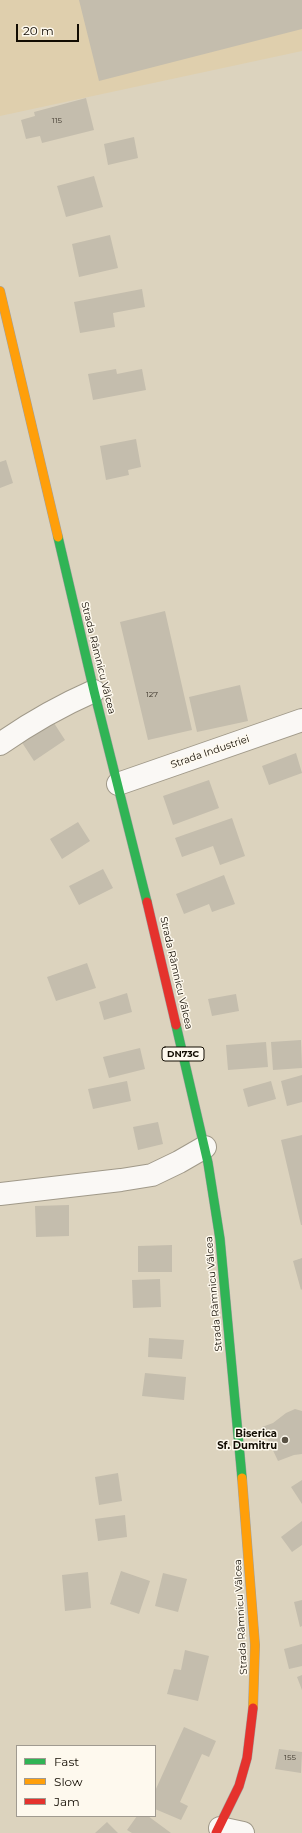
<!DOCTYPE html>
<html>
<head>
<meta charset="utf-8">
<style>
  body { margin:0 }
  #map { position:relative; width:302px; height:1833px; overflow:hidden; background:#dcd3be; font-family:Montserrat,sans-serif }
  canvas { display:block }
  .legend { position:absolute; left:16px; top:1745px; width:140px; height:72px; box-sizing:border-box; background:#fef9ee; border:1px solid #a09a90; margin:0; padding:5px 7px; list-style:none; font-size:12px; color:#120c02 }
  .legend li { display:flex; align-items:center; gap:8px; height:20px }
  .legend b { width:20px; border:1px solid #a09a90 }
  .scale { position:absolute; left:16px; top:24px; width:63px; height:18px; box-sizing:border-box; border:2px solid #120c02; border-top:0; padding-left:5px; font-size:12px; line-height:14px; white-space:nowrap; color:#120c02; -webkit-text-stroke:3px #fef9ee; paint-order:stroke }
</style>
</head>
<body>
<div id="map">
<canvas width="302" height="1833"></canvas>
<ul class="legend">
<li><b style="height:5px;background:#30b455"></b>Fast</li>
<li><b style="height:5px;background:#ff9f0a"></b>Slow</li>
<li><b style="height:5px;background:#e5322d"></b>Jam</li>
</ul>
<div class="scale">20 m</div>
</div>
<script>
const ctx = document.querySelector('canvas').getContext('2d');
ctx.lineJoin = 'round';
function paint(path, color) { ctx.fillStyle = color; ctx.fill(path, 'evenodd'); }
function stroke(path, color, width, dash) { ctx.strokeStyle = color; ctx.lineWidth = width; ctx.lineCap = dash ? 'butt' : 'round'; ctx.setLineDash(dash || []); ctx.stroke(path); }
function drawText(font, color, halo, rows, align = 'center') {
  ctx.font = font + ' Montserrat,sans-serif'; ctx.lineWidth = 3; ctx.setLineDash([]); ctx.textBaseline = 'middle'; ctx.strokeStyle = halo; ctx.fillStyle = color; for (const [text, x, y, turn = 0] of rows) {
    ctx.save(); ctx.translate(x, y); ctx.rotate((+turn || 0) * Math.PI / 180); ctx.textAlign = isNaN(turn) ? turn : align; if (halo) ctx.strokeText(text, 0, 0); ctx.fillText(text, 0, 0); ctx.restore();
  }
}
paint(new Path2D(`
  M0,0H302V51L0,116Z`), '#dfcfad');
paint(new Path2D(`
  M79,0H302V29L99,81Z
  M86,98L94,130L42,143L40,136L26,139L21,120L35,116L34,112Z
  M134,137L138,158L108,165L104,144Z
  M94,176L103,207L66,217L57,186Z
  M110,235L118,268L79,277L72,244Z
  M142,289L145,307L113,313L115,327L80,333L74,302Z
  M116,369L117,374L142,369L146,390L93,400L88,374Z
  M136,439L141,467L128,470L129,475L106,480L100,446Z
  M6,460L13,483L0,488V462Z
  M165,611L192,730L148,740L120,622Z
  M240,685L248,721L197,732L189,697Z
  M52,720L65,740L34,761L21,741Z
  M296,753L302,773L269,785L262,766Z
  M209,780L219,808L173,825L163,796Z
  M232,818L245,856L220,865L213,846L182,857L175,838Z
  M78,822L90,841L62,859L50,839Z
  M103,869L113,888L79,905L69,886Z
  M224,875L235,904L212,912L209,904L184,914L176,894Z
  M87,963L96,988L56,1001L47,977Z
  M127,993L132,1012L104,1020L99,1002Z
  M236,994L239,1011L212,1016L208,999Z
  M301,1040L302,1068L273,1070L271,1042Z
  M266,1042L268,1067L228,1070L226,1045Z
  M140,1048L145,1069L109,1078L103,1057Z
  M302,1075V1102L287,1106L281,1081Z
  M127,1081L131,1101L93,1109L88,1089Z
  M271,1081L276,1099L248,1107L243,1089Z
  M158,1122L163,1144L138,1150L133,1127Z
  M302,1135V1225H301L281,1140Z
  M69,1205V1236L36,1237L35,1206Z
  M172,1245V1272H138V1246Z
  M302,1258V1289L301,1290L293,1261Z
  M160,1279L161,1307L133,1308L132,1280Z
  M149,1338L184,1340L182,1359L148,1357Z
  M145,1373L186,1377L184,1400L142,1396Z
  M295,1409L302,1411V1454L294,1455L278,1461L262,1427L273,1423L286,1413Z
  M118,1473L122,1501L99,1505L95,1477Z
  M302,1480V1504L291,1487Z
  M125,1515L127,1537L98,1541L95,1519Z
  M302,1521V1545L292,1552L281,1537Z
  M121,1571L150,1581L139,1614L110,1604Z
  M88,1572L91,1608L65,1611L62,1575Z
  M163,1573L187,1579L178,1612L155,1606Z
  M302,1600V1626L300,1627L294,1602Z
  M302,1644V1666L289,1669L284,1649Z
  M185,1650L209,1656L198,1701L167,1694L174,1669L181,1670Z
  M302,1675V1690L297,1677Z
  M184,1727L216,1741L209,1757L202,1754L180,1802L188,1806L181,1820L155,1809V1791Z
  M279,1749L302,1752L301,1773L275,1769Z
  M137,1816H148L171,1833H132L127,1830Z
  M107,1822L118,1833H95Z`), '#c4bdad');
const street = new Path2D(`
  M0,744C30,723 60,706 94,691
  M118,784L302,720
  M0,1194L121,1180L152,1175L179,1162L205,1147
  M220,1828L243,1833`);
const fast = new Path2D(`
  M58,537L94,691L147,902
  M176,1025L208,1163L220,1239L242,1478`);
const slow = new Path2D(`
  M0,291L58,537
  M242,1478L255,1645L253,1708`);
const jam = new Path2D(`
  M147,902L176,1025
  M216,1833L239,1786L247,1758L253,1708`);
stroke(street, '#a09989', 24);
stroke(fast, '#a0a09f', 10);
stroke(slow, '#a0a09f', 10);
stroke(jam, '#a0a09f', 10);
stroke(street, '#faf8f5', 22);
stroke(fast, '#30b455', 9);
stroke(slow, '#ff9f0a', 9);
stroke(jam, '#e5322d', 9);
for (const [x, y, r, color] of [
  [285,1440,4,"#595244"]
]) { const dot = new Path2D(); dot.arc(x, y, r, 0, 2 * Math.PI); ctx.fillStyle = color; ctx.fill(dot); stroke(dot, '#fef9ee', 1.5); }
drawText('8px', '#40392e', null, [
  ["115",57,121],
  ["127",152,695],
  ["155",290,1758]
]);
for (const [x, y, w] of [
  [183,1054,42]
]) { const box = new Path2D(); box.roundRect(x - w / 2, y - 7, w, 14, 3); ctx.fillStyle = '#fef9ee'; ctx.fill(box); stroke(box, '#120c02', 1); }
drawText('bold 9px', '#120c02', null, [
  ["DN73C",183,1054]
]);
drawText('10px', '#120c02', '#fef9ee', [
  ["Strada Râmnicu Vâlcea",98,658,76],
  ["Strada Industriei",210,752,-19],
  ["Strada Râmnicu Vâlcea",176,973,77],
  ["Strada Râmnicu Vâlcea",214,1294,-95],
  ["Strada Râmnicu Vâlcea",241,1617,-93]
]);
drawText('bold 10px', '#120c02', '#fef9ee', [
  ["Biserica",277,1434],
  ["Sf. Dumitru",277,1446]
], 'right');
</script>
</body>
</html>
